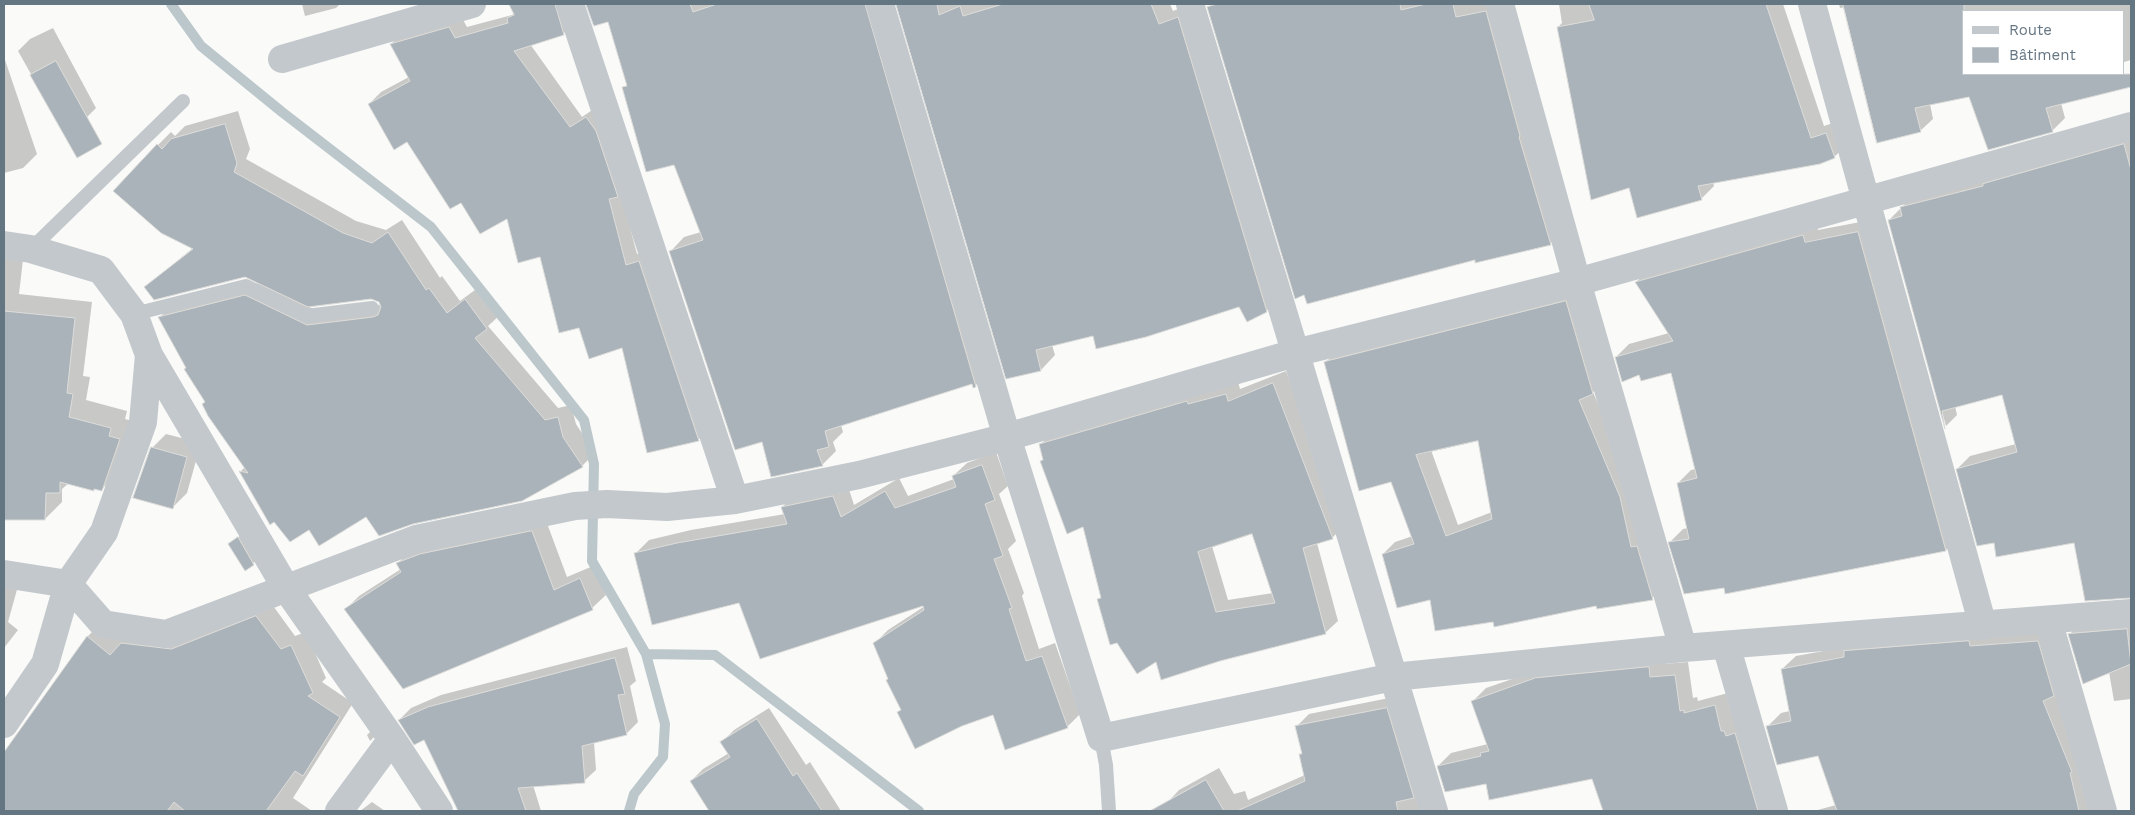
<!DOCTYPE html>
<html>
<head>
<meta charset="utf-8">
<style>
  body { margin:0 }
  #map { position:relative; width:2135px; height:815px; overflow:hidden; background:#fafaf8; font-family:"Work Sans",sans-serif }
  canvas { display:block }
  .frame { position:absolute; inset:0; border:5px solid #657683; pointer-events:none }
  .legend { position:absolute; left:1962px; top:10px; width:162px; height:65px; box-sizing:border-box; background:#fff; border:1px solid #c1c8cd; margin:0; padding:6px 9px; list-style:none; font-size:15px; color:#657683 }
  .legend li { display:flex; align-items:center; gap:10px; height:25px }
  .legend b { width:25px; border:1px solid #c1c8cd }
</style>
</head>
<body>
<div id="map">
<canvas width="2135" height="815"></canvas>
<div class="frame"></div>
<ul class="legend">
<li><b style="height:6px;background:#c3c8cc"></b>Route</li>
<li><b style="height:14px;background:#aab3b9"></b>Bâtiment</li>
</ul>
</div>
<script>
const ctx = document.querySelector('canvas').getContext('2d');
ctx.lineJoin = 'round';
function paint(path, color) { ctx.fillStyle = color; ctx.fill(path, 'evenodd'); }
function stroke(path, color, width, dash) { ctx.strokeStyle = color; ctx.lineWidth = width; ctx.lineCap = dash ? 'butt' : 'round'; ctx.setLineDash(dash || []); ctx.stroke(path); }
paint(new Path2D(`
  M302,4H340L336,8L305,16Z
  M523,4H570L575,22L563,34L530,44L582,117L598,106L637,254L651,250L710,428L698,440L623,346L580,326L541,256L508,217L461,201L407,141L369,104L381,92L409,77L391,44L403,33L462,18L467,27L512,15Z
  M586,4H881L989,372L975,386L973,382L841,425L843,432L833,442L836,451L822,465L763,441L670,252L684,237L701,232L675,163L624,88L627,84L609,20L595,25Z
  M898,4H1170L1173,11L1192,4L1280,297L1266,311L1240,305L1052,345L1055,355L1041,370L1007,378Z
  M1213,4H1501L1564,230L1550,244L1209,8Z
  M1559,4H1783L1824,126L1839,121L1847,145L1834,157L1713,182L1714,186L1701,199L1558,27L1562,23Z
  M1839,4H2131V60L2124,62V11H1964V74H2102L2104,82L2061,103L2065,118L2052,131L1970,96L1930,104L1933,119L1920,131L1845,7L1840,8Z
  M53,28L96,108L84,120L63,131L18,51L30,39Z
  M4,57L37,154L23,168L4,173Z
  M238,111L250,149L246,159L356,221L386,230L402,220L440,278L442,276L460,301L479,287L500,315L488,326L558,408L571,405L576,424L595,453L582,466L309,528L275,520L270,523L241,471L245,467L160,317L173,304L259,283L245,276L145,287L193,248L158,145L171,132L175,136L185,126ZM371,298L380,302L381,305L321,312L307,306Z
  M2131,134V558L2123,566L2075,541H1995L1957,469L1970,456L2016,444L2003,394L1955,406L1957,415L1946,426L1889,220L1914,195Z
  M1871,220L1958,537L1946,550L1725,586L1670,542L1683,529L1688,528L1678,483L1691,470L1696,469L1672,371L1640,373L1616,357L1629,344L1669,333L1636,282L1649,270L1816,223L1818,230Z
  M4,249L24,251L19,294L92,302L83,376L90,377L86,400L127,411L125,419L136,422L119,472L102,489L69,483L62,489V502L45,519H4Z
  M1578,289L1605,381L1593,392L1632,485L1664,586L1652,598L1597,604L1495,621L1431,598L1383,554L1395,542L1413,536L1392,481L1326,362L1338,350ZM1479,440L1492,512L1458,525L1431,450Z
  M1286,371L1345,525L1332,538L1317,543L1338,621L1325,633L1098,600L1102,596L1084,526L1041,462L1044,459L1041,444L1053,432L1238,382L1240,389ZM1253,532L1273,593L1228,600L1212,546Z
  M166,434L201,443L187,493L173,507L152,448Z
  M996,452L1008,486L999,494L1016,541L1008,549L1024,593L1022,596L1039,649L1055,643L1080,714L1067,727L994,713L898,712L902,709L874,644L888,630L928,604L740,602L636,553L649,540L691,530L785,514L782,507L796,494L847,483L854,505L899,478L908,496L954,479L953,476L967,463Z
  M545,518L567,577L593,566L606,595L592,608L346,609L359,596L401,569L397,564L410,551Z
  M246,531L261,557L245,569L230,544Z
  M4,582L18,586L8,622L18,630L4,648Z
  M271,603L295,636L306,632L326,678L322,682L353,703L293,798L312,811H4V753L88,636L102,622L124,641L136,629Z
  M2131,617V699L2114,701L2109,672L2070,634L2083,620Z
  M2051,628L2095,811H1814L1836,805L1819,754L1767,727L1781,713L1790,711L1782,669L1796,656L1851,646Z
  M627,647L636,681L630,686L638,722L626,734L594,742L596,770L584,781L533,785L541,811H459L425,738L399,720L411,708L441,695Z
  M1662,654L1663,664L1688,662L1693,698L1697,697L1698,701L1728,693L1784,811H1605L1593,778L1487,782L1438,766L1451,753L1488,744L1473,701L1486,688L1550,666Z
  M1399,696L1435,811H1171L1167,803L1179,790L1219,768L1234,794L1245,791L1248,800L1305,775L1300,755L1303,752L1296,727L1309,714Z
  M769,708L806,765L810,762L841,811H722L720,809L710,811L691,781L703,769L729,753L722,742L734,730Z
  M374,728L376,735L370,741L367,735Z
  M372,802L385,811H360Z`), '#0003');
stroke(new Path2D(`
  M171,4L201,46L282,112L431,227L584,420L594,464L592,561L646,654L665,724L663,757L634,794L629,811
  M646,654L715,655L919,811`), '#bbc7cb', 10);
const building = new Path2D(`
  M509,4H555L564,35L514,51L570,127L586,117L596,131L618,197L609,199L626,265L639,261L699,441L647,453L622,348L589,359L579,328L559,333L540,257L518,263L507,219L480,234L461,203L450,209L407,142L394,150L368,104L410,81L390,44L449,27L455,38L508,23L507,18L514,15Z
  M586,4H690L693,12L717,4H865L976,387L973,388L972,384L825,431L829,447L817,450L823,466L771,477L762,442L735,450L669,251L703,240L674,165L646,172L622,87L627,86L608,22L594,26Z
  M896,4H937L939,15L960,6L963,16L1003,4H1151L1159,24L1178,17L1267,312L1247,322L1239,307L1146,337L1096,349L1093,336L1036,350L1041,371L1006,379Z
  M1218,4H1400L1401,10L1426,4H1453L1456,17L1486,11L1520,136L1519,137L1551,245L1475,263V260L1307,304L1304,295L1295,299L1207,7Z
  M1589,4H1766L1811,138L1826,133L1835,158L1820,164L1698,186L1702,200L1637,218L1629,188L1591,200L1557,27L1594,20Z
  M1843,4H1964V74H2131V87L2046,108L2053,132L1988,150L1969,97L1915,108L1921,132L1877,143Z
  M56,61L102,144L77,158L30,75Z
  M225,124L237,163L234,172L343,233L372,243L388,232L426,290L429,288L447,313L465,299L487,329L475,338L545,420L558,417L563,437L583,467L522,501L413,524L379,536L366,517L319,546L309,530L290,542L274,522L270,525L239,471L248,473L208,416L202,404L205,402L184,369L186,368L158,317L245,295L307,325L373,317L378,315L381,307L379,302L371,299L308,307L245,277L154,300L144,287L193,249L161,233L113,191L157,144L162,149L171,139Z
  M2124,144L2131,170V598L2085,601L2074,543L1996,557L1994,543L1977,546L1956,469L2017,452L2002,395L1942,411L1945,429L1888,220L1902,216L1900,207L1983,186V184Z
  M1858,232L1946,551L1725,594L1724,588L1684,594L1668,542L1689,539L1677,483L1697,478L1671,373L1641,381L1639,375L1622,382L1615,357L1673,341L1635,282L1803,235L1805,242Z
  M1566,301L1593,394L1579,400L1620,497L1631,547L1637,546L1653,600L1597,609L1596,606L1494,627L1493,622L1435,631L1430,600L1397,608L1382,554L1414,544L1391,482L1359,491L1324,362ZM1478,441L1492,519L1446,536L1416,455Z
  M4,311L75,318L67,393L73,394L69,417L111,428L109,436L120,439L102,491L94,489V491L60,482V493H46L45,520H4Z
  M1273,383L1333,539L1303,548L1326,634L1220,661L1161,680L1156,662L1137,674L1117,643L1110,645L1097,599L1101,598L1083,527L1067,534L1040,461L1043,460L1039,444L1187,401L1188,404L1226,394L1228,401ZM1252,534L1275,603L1216,612L1198,552Z
  M151,447L187,457L173,509L133,498Z
  M982,465L995,500L985,504L1003,556L994,559L1012,608L1009,609L1026,661L1042,656L1068,728L1005,750L993,715L962,726L915,749L897,712L901,710L886,680L888,679L873,643L924,610L923,606L760,659L739,603L652,625L634,553L677,543L787,524L781,507L833,496L841,517L885,491L895,508L956,487L952,476Z
  M532,531L554,590L580,578L593,610L403,689L344,609L401,572L396,563L420,554Z
  M238,537L254,565L245,571L228,544Z
  M256,616L281,649L291,645L313,693L308,696L340,717L303,776L295,771L266,811H185L174,802L167,811H4V752L87,636L110,655L121,643L171,649Z
  M2127,629L2131,664L2083,684L2068,634Z
  M1969,641L1970,646L2038,641L2054,696L2043,701L2072,772L2070,773L2079,811H1837L1818,756L1777,765L1766,726L1791,721L1781,669L1844,657V651Z
  M615,658L625,694L618,695L627,735L582,746L585,783L518,788L526,811H458L424,740L414,745L398,720L428,707Z
  M1649,667L1650,677L1675,675L1680,711L1684,710V713L1715,705L1721,731H1724L1726,736L1735,733L1758,811H1603L1592,779L1489,800L1486,784L1445,792L1437,766L1481,756L1480,753L1489,751L1471,701L1535,678Z
  M1387,708L1414,798L1396,802L1398,811H1237L1305,781L1299,754H1302L1295,726Z
  M757,719L793,776L797,773L822,811H709L690,781L730,757L720,742Z
  M1206,780L1224,811H1150Z`);
paint(building, '#aab3b9');
stroke(building, '#dcdcda', 1);
stroke(new Path2D(`
  M31,249L183,101
  M134,314L246,286L306,316L372,308
  M1101,738L1106,765L1109,811`), '#c3c8cc', 14);
stroke(new Path2D(`
  M570,4L735,500
  M880,4L1007,437L1101,738L1393,677L1683,648L2131,613
  M1190,4L1434,811
  M1500,4L1577,282L1683,648
  M1812,4L1983,626
  M282,59L472,4
  M4,245L31,249L101,270L134,314L149,355L286,588L392,739L439,811
  M4,574L68,584L103,624L166,634L416,539L575,506L607,504L667,507L735,500L859,475L1007,437L1295,353L1577,282L2131,126
  M2048,620L2103,811
  M1726,645L1774,811
  M4,724L45,664L68,584L104,532L143,422L149,355
  M339,811L392,739`), '#c3c8cc', 28);
</script>
</body>
</html>
